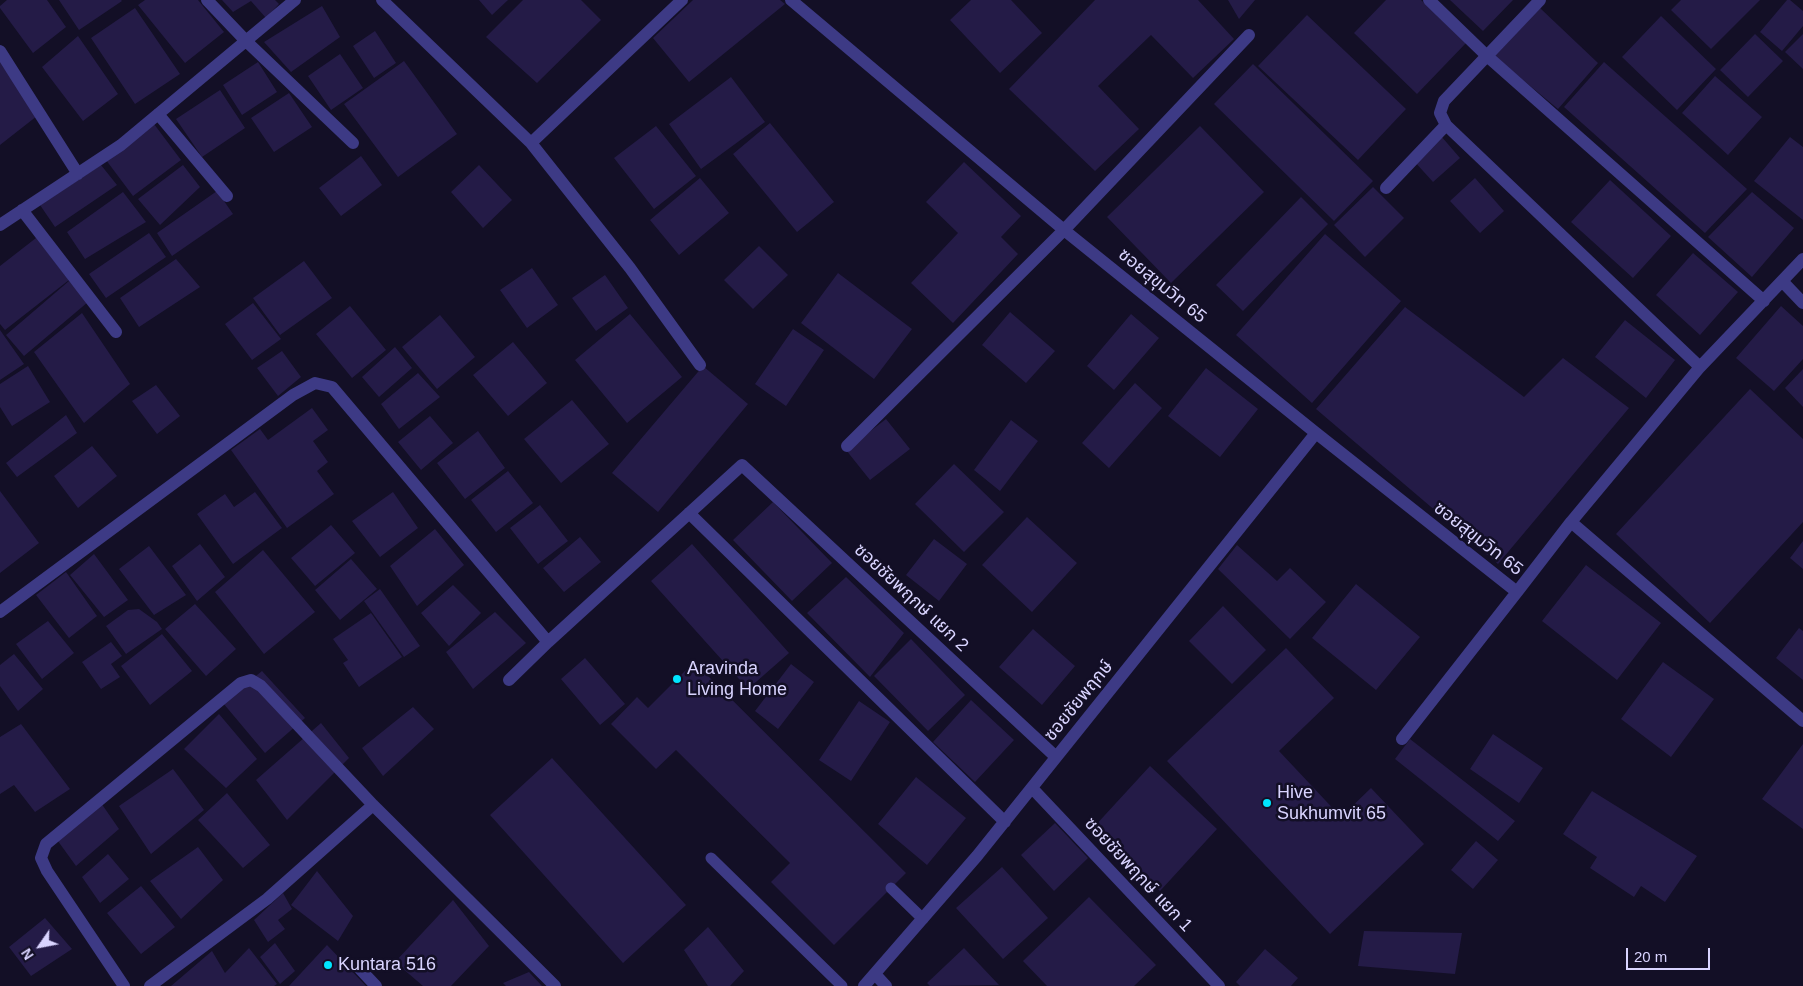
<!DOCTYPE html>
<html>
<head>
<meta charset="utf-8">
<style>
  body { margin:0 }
  #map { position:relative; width:1803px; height:986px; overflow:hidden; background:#130f26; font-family:Helvetica,sans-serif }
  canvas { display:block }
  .north { position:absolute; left:15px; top:921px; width:50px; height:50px; -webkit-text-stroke:4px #130f26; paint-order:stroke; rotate:237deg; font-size:14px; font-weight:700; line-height:20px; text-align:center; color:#d9d4ff }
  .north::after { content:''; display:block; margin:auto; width:18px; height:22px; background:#d9d4ff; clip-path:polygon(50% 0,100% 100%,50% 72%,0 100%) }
  .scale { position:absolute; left:1626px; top:948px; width:84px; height:22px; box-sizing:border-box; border:2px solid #d9d4ff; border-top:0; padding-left:6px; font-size:15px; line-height:18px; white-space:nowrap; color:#d9d4ff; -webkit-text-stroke:4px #130f26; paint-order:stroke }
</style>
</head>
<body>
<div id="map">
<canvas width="1803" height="986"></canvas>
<div class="north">N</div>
<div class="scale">20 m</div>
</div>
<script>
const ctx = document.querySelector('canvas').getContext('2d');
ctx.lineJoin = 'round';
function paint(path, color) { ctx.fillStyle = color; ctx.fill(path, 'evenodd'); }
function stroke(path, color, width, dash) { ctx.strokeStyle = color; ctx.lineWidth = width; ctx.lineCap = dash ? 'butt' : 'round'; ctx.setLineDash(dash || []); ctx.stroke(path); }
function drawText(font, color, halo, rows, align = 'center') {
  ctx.font = font + ' Helvetica,"Noto Sans Thai",sans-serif'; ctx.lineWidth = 5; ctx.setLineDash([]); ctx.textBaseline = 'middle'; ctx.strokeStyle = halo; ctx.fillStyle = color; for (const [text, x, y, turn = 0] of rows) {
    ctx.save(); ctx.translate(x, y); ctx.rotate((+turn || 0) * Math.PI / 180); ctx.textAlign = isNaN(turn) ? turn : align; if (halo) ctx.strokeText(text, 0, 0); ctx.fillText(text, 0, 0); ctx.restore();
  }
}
paint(new Path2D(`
  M7,0H47L66,27L33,53L0,8V6Z
  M59,0H121L122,1L79,30Z
  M145,0H198L224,32L185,63L138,5Z
  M222,0H275L279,4L266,18L251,1L233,12Z
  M479,0H508L492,15Z
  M523,0H581L601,20L537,83L486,37Z
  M693,0H780L785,4L689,82L653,38Z
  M971,0H1011L1042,33L1000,73L950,20Z
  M1095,0H1198L1234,39L1193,78L1151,35L1098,86L1139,129L1095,171L1009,89Z
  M1228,0H1255L1239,19Z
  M1386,0H1421L1466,43L1417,94L1354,33Z
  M1450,0H1513L1483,31Z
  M1681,0H1760L1711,49L1671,10Z
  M1787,0H1790L1803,11V26L1782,51L1760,32Z
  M322,6L340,37L291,72L264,42Z
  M135,8L180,74L135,104L91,38Z
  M1540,8L1598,63L1558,109L1494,56Z
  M1307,15L1406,109L1358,160L1258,66Z
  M1661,16L1716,69L1677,110L1622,57Z
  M375,31L396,63L374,78L353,46Z
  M1755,34L1783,61L1748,97L1720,70Z
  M1803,34V69L1785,52Z
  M78,36L118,94L83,121L42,67Z
  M340,54L363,88L331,110L308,76Z
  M404,61L457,134L398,177L344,104Z
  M0,62L37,116L0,145Z
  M258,62L277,92L242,115L223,85Z
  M1604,62L1747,189L1705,233L1564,107Z
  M1253,64L1373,181L1334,221L1214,104Z
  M1715,76L1762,117L1728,155L1682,113Z
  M731,77L765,122L701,169L669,124Z
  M220,90L245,128L202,157L176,119Z
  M289,93L312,127L274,152L251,118Z
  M770,123L834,202L797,232L733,154Z
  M154,124L181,160L133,196L106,160Z
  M656,126L696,176L654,209L614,158Z
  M1200,126L1264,192L1171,283L1107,217Z
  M1441,136L1460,158L1433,182L1414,161Z
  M1790,137L1803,147V220L1754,181Z
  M361,156L382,185L341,216L319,188Z
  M964,162L1021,216L1001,237L1018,254L953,323L911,283L958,233L926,202Z
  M101,165L117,185L55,227L40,205Z
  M183,165L200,187L160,225L138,199Z
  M479,165L512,200L483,228L451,192Z
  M700,178L729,213L679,255L650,220Z
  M1475,178L1504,211L1480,233L1450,201Z
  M1610,180L1671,236L1633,278L1571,222Z
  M1373,187L1404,218L1365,257L1334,225Z
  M217,191L233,214L172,256L157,233Z
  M123,192L146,222L85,259L67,232Z
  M1752,192L1794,228L1752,277L1708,237Z
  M1301,197L1328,224L1243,311L1216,285Z
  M149,233L166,257L106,298L89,274Z
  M1325,234L1401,301L1312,403L1236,335Z
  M36,238L69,280L5,330L0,324V266Z
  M759,246L788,275L753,309L724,280Z
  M1693,253L1738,292L1700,335L1656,295Z
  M176,259L200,287L139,327L120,298Z
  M304,261L332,298L280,335L253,298Z
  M532,268L558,305L527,328L500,290Z
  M838,273L912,329L874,379L801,323Z
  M605,275L628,308L596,331L572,298Z
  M69,281L88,302L24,356L6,335Z
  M253,303L281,339L252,360L225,324Z
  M350,306L386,350L352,378L316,334Z
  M1781,306L1803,326V359L1774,391L1736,358Z
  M1405,307L1524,397L1563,358L1629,408L1498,564L1316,409Z
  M1010,312L1055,351L1026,383L982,345Z
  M82,313L130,384L84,423L34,352Z
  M630,314L682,377L627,423L575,360Z
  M1131,314L1159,338L1114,390L1087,366Z
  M440,315L475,357L437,389L402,347Z
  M1625,320L1675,360L1646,398L1595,357Z
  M793,329L824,350L786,406L755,384Z
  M0,330L24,364L0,380Z
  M513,342L547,383L508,416L473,375Z
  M395,347L412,368L379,397L362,377Z
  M282,351L301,377L278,396L257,368Z
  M28,366L50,402L12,426L0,407V384Z
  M703,366L748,404L658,512L612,473Z
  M1206,368L1258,409L1220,457L1168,416Z
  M1803,369V407L1785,388Z
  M418,373L440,397L399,429L381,404Z
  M1135,383L1162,408L1109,468L1082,443Z
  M156,385L180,416L157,434L132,401Z
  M1750,389L1803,439V522L1710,623L1616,534Z
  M572,400L609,444L561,483L524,439Z
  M312,408L328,430L313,441L328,462L317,471L334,494L287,528L231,450L260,429L268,440Z
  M66,415L77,433L17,477L6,463Z
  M430,416L453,443L421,470L398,442Z
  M886,419L910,449L870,480L846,450Z
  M1011,420L1038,441L1000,491L974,470Z
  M478,431L505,468L465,499L437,463Z
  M92,446L117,476L78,508L54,476Z
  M954,464L1004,512L964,552L915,504Z
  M508,471L533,503L496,532L471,500Z
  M0,491L39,543L0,573Z
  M255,492L282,528L233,564L197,514L225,494L234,507Z
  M393,492L418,528L380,557L352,521Z
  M773,502L832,563L792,601L733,540Z
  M540,505L568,541L538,564L510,528Z
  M1027,517L1077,563L1032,612L982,565Z
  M331,525L355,553L315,586L291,558Z
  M435,529L464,565L417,606L390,566Z
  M580,537L601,562L564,592L543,568Z
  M934,539L967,564L939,601L906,575Z
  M1803,541V569L1790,558Z
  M200,544L225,577L197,601L172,566Z
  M692,544L789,653L748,689L651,581Z
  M1237,545L1277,581L1290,568L1326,602L1290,639L1218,569Z
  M149,546L186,595L154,615L119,569Z
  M263,550L315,612L264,654L215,592Z
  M94,554L128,600L104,617L70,575Z
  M351,559L377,589L340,620L315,590Z
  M1586,565L1661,623L1617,680L1542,621Z
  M66,572L97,616L69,638L36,595Z
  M846,577L904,633L870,677L807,613Z
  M1356,584L1420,637L1376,690L1312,638Z
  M453,585L481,613L449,646L421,613Z
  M380,589L420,646L404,657L364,601Z
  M195,604L236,649L206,676L165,629Z
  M1223,606L1266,650L1232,684L1189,641Z
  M139,609L157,622L162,629L126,654L106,626L128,610Z
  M495,612L526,643L473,689L446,652Z
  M371,613L402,657L359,687L343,663L348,660L333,639Z
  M48,621L74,653L42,679L16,644Z
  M1799,628L1803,631V680L1776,658Z
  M1033,629L1075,666L1042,705L999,667Z
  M162,634L192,671L150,705L121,666Z
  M911,639L965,695L928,731L874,676Z
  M111,642L122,656L111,664L120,677L101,689L82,662Z
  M1286,648L1334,698L1279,751L1341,817L1371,788L1424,844L1330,934L1167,761Z
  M14,654L43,689L18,711L0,686V665Z
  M585,658L625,704L600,725L561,679Z
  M694,662L906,873L834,945L771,882L790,863L676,750L656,769L611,724L637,697L648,708Z
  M1663,662L1714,699L1671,757L1621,719Z
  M791,664L814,682L778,729L755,711Z
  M262,671L305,718L265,753L223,703Z
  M971,700L1014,740L975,782L933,742Z
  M859,701L890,722L851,781L819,760Z
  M413,707L434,729L383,776L362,748Z
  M219,714L257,759L226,788L184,749Z
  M321,723L349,758L287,820L256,780Z
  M21,724L70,789L35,812L14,785L0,794V737Z
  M1493,734L1543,768L1519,803L1470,769Z
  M1410,739L1515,821L1498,841L1395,759Z
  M1803,744V829L1762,799Z
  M552,758L686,905L623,963L490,815Z
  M1150,766L1217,829L1160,891L1093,828Z
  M173,769L204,810L151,854L119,806Z
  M916,777L966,818L927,865L878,824Z
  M1592,791L1697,856L1665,902L1641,886L1634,897L1590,868L1597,857L1563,834Z
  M227,793L270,845L243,868L198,820Z
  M99,800L119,829L76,866L55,837Z
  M1055,823L1088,858L1054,891L1021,855Z
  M1476,841L1498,860L1473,889L1451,870Z
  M198,847L223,880L181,919L150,881Z
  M108,854L129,879L100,903L82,877Z
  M1002,867L1048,918L1003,959L956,908Z
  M317,871L353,916L338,941L291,905Z
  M141,886L175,927L141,954L107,913Z
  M283,893L292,909L278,920L285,929L268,942L254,920Z
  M1089,897L1156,965L1134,986H1047L1023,961Z
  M453,900L489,946L451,986H423L395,962Z
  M45,918L72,949L31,976L9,947Z
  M708,927L744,971L730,986H708L684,950Z
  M1364,931L1462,933L1455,974L1358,966Z
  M275,943L295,971L280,984L260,957Z
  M327,945L366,986H289Z
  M249,948L277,984L274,986H171L212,951L225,973Z
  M964,948L999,985L930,986L927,983Z
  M1265,949L1298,978L1291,986H1240L1236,982Z
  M529,972L542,986H506L503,983Z`), '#241b47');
stroke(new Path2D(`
  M711,858L842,986
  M891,888L923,919`), '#3d3a85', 11);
stroke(new Path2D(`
  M207,0L246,41L353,143
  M382,0L531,143L630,268L700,365
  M791,0L1064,230L1316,433L1517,592L1571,522L1700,367L1803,259
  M1429,0L1487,56L1764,301
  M1540,0L1444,101L1440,113L1446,125L1700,367
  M0,51L78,174
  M158,114L227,196
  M531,143L682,0
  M1386,188L1446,125
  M22,210L116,332
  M0,225L121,145L295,0
  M1782,281L1803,303
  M847,446L1064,230L1249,35
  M689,513L1005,822
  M1571,522L1803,721
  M0,612L293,395L315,383L332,387L548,642
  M509,680L548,642L742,465L1056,757
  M1402,739L1517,592
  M1032,788L1219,986
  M359,968L376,986
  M875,974L886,986
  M124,986L47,871L41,858L46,844L241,683L251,680L261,686L373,805L555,986
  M150,986L267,899L373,805
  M864,986L977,856L1316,433`), '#3d3a85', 12);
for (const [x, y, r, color] of [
  [677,679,5,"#00e5ff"],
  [1267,803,5,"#00e5ff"],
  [328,965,5,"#00e5ff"]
]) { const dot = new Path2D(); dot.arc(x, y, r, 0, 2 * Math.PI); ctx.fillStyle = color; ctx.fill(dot); stroke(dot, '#130f26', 2); }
drawText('18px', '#d9d4ff', '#130f26', [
  ["ซอยสุขุมวิท 65",1162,286,39],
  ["ซอยสุขุมวิท 65",1478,539,38],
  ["ซอยชัยพฤกษ์ แยก 2",911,598,43],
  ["ซอยชัยพฤกษ์",1079,701,-51],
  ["ซอยชัยพฤกษ์ แยก 1",1138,875,47]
]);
drawText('18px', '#d9d4ff', '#130f26', [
  ["Aravinda",687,669],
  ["Living Home",687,690],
  ["Hive",1277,793],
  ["Sukhumvit 65",1277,814],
  ["Kuntara 516",338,965]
], 'left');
</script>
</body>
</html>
